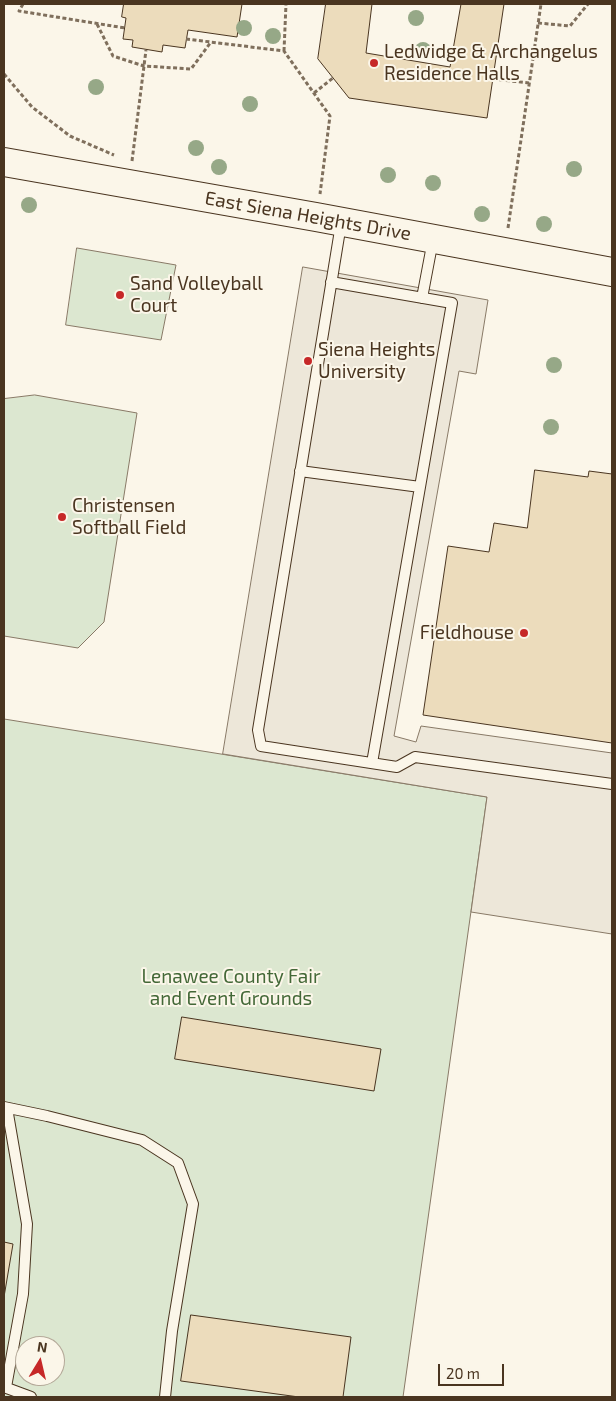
<!DOCTYPE html>
<html>
<head>
<meta charset="utf-8">
<style>
  body { margin:0 }
  #map { position:relative; width:616px; height:1401px; overflow:hidden; background:#fbf6e9; font-family:"Exo 2",sans-serif }
  canvas { display:block }
  .frame { position:absolute; inset:0; border:5px solid #4a3520; pointer-events:none }
  .north { position:absolute; left:15px; top:1336px; width:50px; height:50px; box-sizing:border-box; background:#fbf6e9; border:1px solid #b4a999; border-radius:50%; rotate:9deg; font-size:14px; font-weight:700; line-height:20px; text-align:center; color:#4a3520 }
  .north::after { content:''; display:block; margin:auto; width:18px; height:22px; background:#c62828; clip-path:polygon(50% 0,100% 100%,50% 72%,0 100%) }
  .scale { position:absolute; left:438px; top:1364px; width:66px; height:22px; box-sizing:border-box; border:2px solid #4a3520; border-top:0; padding-left:6px; font-size:15px; line-height:18px; white-space:nowrap; color:#4a3520; -webkit-text-stroke:4px #fbf6e9; paint-order:stroke }
</style>
</head>
<body>
<div id="map">
<canvas width="616" height="1401"></canvas>
<div class="frame"></div>
<div class="north">N</div>
<div class="scale">20 m</div>
</div>
<script>
const ctx = document.querySelector('canvas').getContext('2d');
ctx.lineJoin = 'round';
function paint(path, color) { ctx.fillStyle = color; ctx.fill(path, 'evenodd'); }
function stroke(path, color, width, dash) { ctx.strokeStyle = color; ctx.lineWidth = width; ctx.lineCap = dash ? 'butt' : 'round'; ctx.setLineDash(dash || []); ctx.stroke(path); }
function drawText(font, color, halo, rows, align = 'center') {
  ctx.font = font + ' "Exo 2",sans-serif'; ctx.lineWidth = 4; ctx.setLineDash([]); ctx.textBaseline = 'middle'; ctx.strokeStyle = halo; ctx.fillStyle = color; for (const [text, x, y, turn = 0] of rows) {
    ctx.save(); ctx.translate(x, y); ctx.rotate((+turn || 0) * Math.PI / 180); ctx.textAlign = isNaN(turn) ? turn : align; if (halo) ctx.strokeText(text, 0, 0); ctx.fillText(text, 0, 0); ctx.restore();
  }
}
const green = new Path2D(`
  M77,248L176,265L161,340L66,325Z
  M35,395L137,413L104,622L78,648L4,636V399Z
  M4,719L487,797L403,1397H4ZM25,1346H55V1376H25Z`);
paint(green, '#dce7d0');
stroke(green, '#887966', 1);
const parking = new Path2D(`
  M303,267L488,300L476,374L459,371L394,736L416,742L421,726L612,753V934L471,912L487,797L223,754Z`);
paint(parking, '#ede7d9');
stroke(parking, '#887966', 1);
const building = new Path2D(`
  M124,4H242L237,37L188,30L185,48L163,45L162,52L132,47L133,40L123,39L126,18L122,17Z
  M326,4H372L366,53L450,67L461,4H504L487,118L349,98L318,59Z
  M535,470L588,477L589,471L612,474V743L423,715L448,546L489,552L494,523L527,528Z
  M182,1017L381,1049L374,1091L175,1059Z
  M4,1242L13,1244L4,1297Z
  M191,1315L351,1337L343,1397H299L181,1381Z`);
paint(building, '#ecdcbc');
stroke(building, '#4a3520', 1);
const lane = new Path2D(`
  M341,224L258,730L261,746L397,767L415,757L612,784
  M331,282L452,303L372,763
  M422,298L433,240
  M300,471L420,487
  M4,1107L47,1116L142,1140L178,1163L193,1204L172,1331L165,1397
  M4,1387L31,1397
  M6,1387L23,1294L27,1224L7,1108`);
const secondary = new Path2D(`
  M4,162L316,217L612,272`);
stroke(lane, '#4a3520', 12);
stroke(secondary, '#4a3520', 30);
stroke(new Path2D(`
  M23,4L19,11L125,28
  M538,23L570,26L588,4
  M97,24L113,56L144,66L191,69L211,42
  M186,39L284,51L330,116L320,194
  M284,51L286,4
  M4,74L32,107L70,136L114,155
  M493,79L529,83
  M314,93L333,78
  M132,161L146,50
  M508,228L541,4`), '#7f6f5c', 3, [4, 2.5]);
stroke(lane, '#fbf6e9', 10);
stroke(secondary, '#fbf6e9', 28);
ctx.fillStyle = '#96a887';
for (const [x, y] of [
  [416,18],
  [244,28],
  [273,36],
  [423,50],
  [96,87],
  [250,104],
  [196,148],
  [219,167],
  [574,169],
  [388,175],
  [433,183],
  [29,205],
  [482,214],
  [544,224],
  [554,365],
  [551,427]
]) { ctx.beginPath(); ctx.arc(x, y, 8, 0, 2 * Math.PI); ctx.fill(); }
for (const [x, y, r, color] of [
  [374,63,5,"#c62828"],
  [120,295,5,"#c62828"],
  [308,361,5,"#c62828"],
  [62,517,5,"#c62828"],
  [524,633,5,"#c62828"]
]) { const dot = new Path2D(); dot.arc(x, y, r, 0, 2 * Math.PI); ctx.fillStyle = color; ctx.fill(dot); stroke(dot, '#fbf6e9', 2); }
drawText('19px', '#4a3520', '#fbf6e9', [
  ["Ledwidge & Archangelus",384,52],
  ["Residence Halls",384,74],
  ["Sand Volleyball",130,284],
  ["Court",130,306],
  ["Siena Heights",318,350],
  ["University",318,372],
  ["Christensen",72,506],
  ["Softball Field",72,528],
  ["Fieldhouse",514,633,"right"]
], 'left');
drawText('19px', '#4a3520', '#fbf6e9', [
  ["East Siena Heights Drive",308,216,10]
]);
drawText('19px', '#436837', '#fbf6e9', [
  ["Lenawee County Fair",231,977],
  ["and Event Grounds",231,999]
]);
</script>
</body>
</html>
